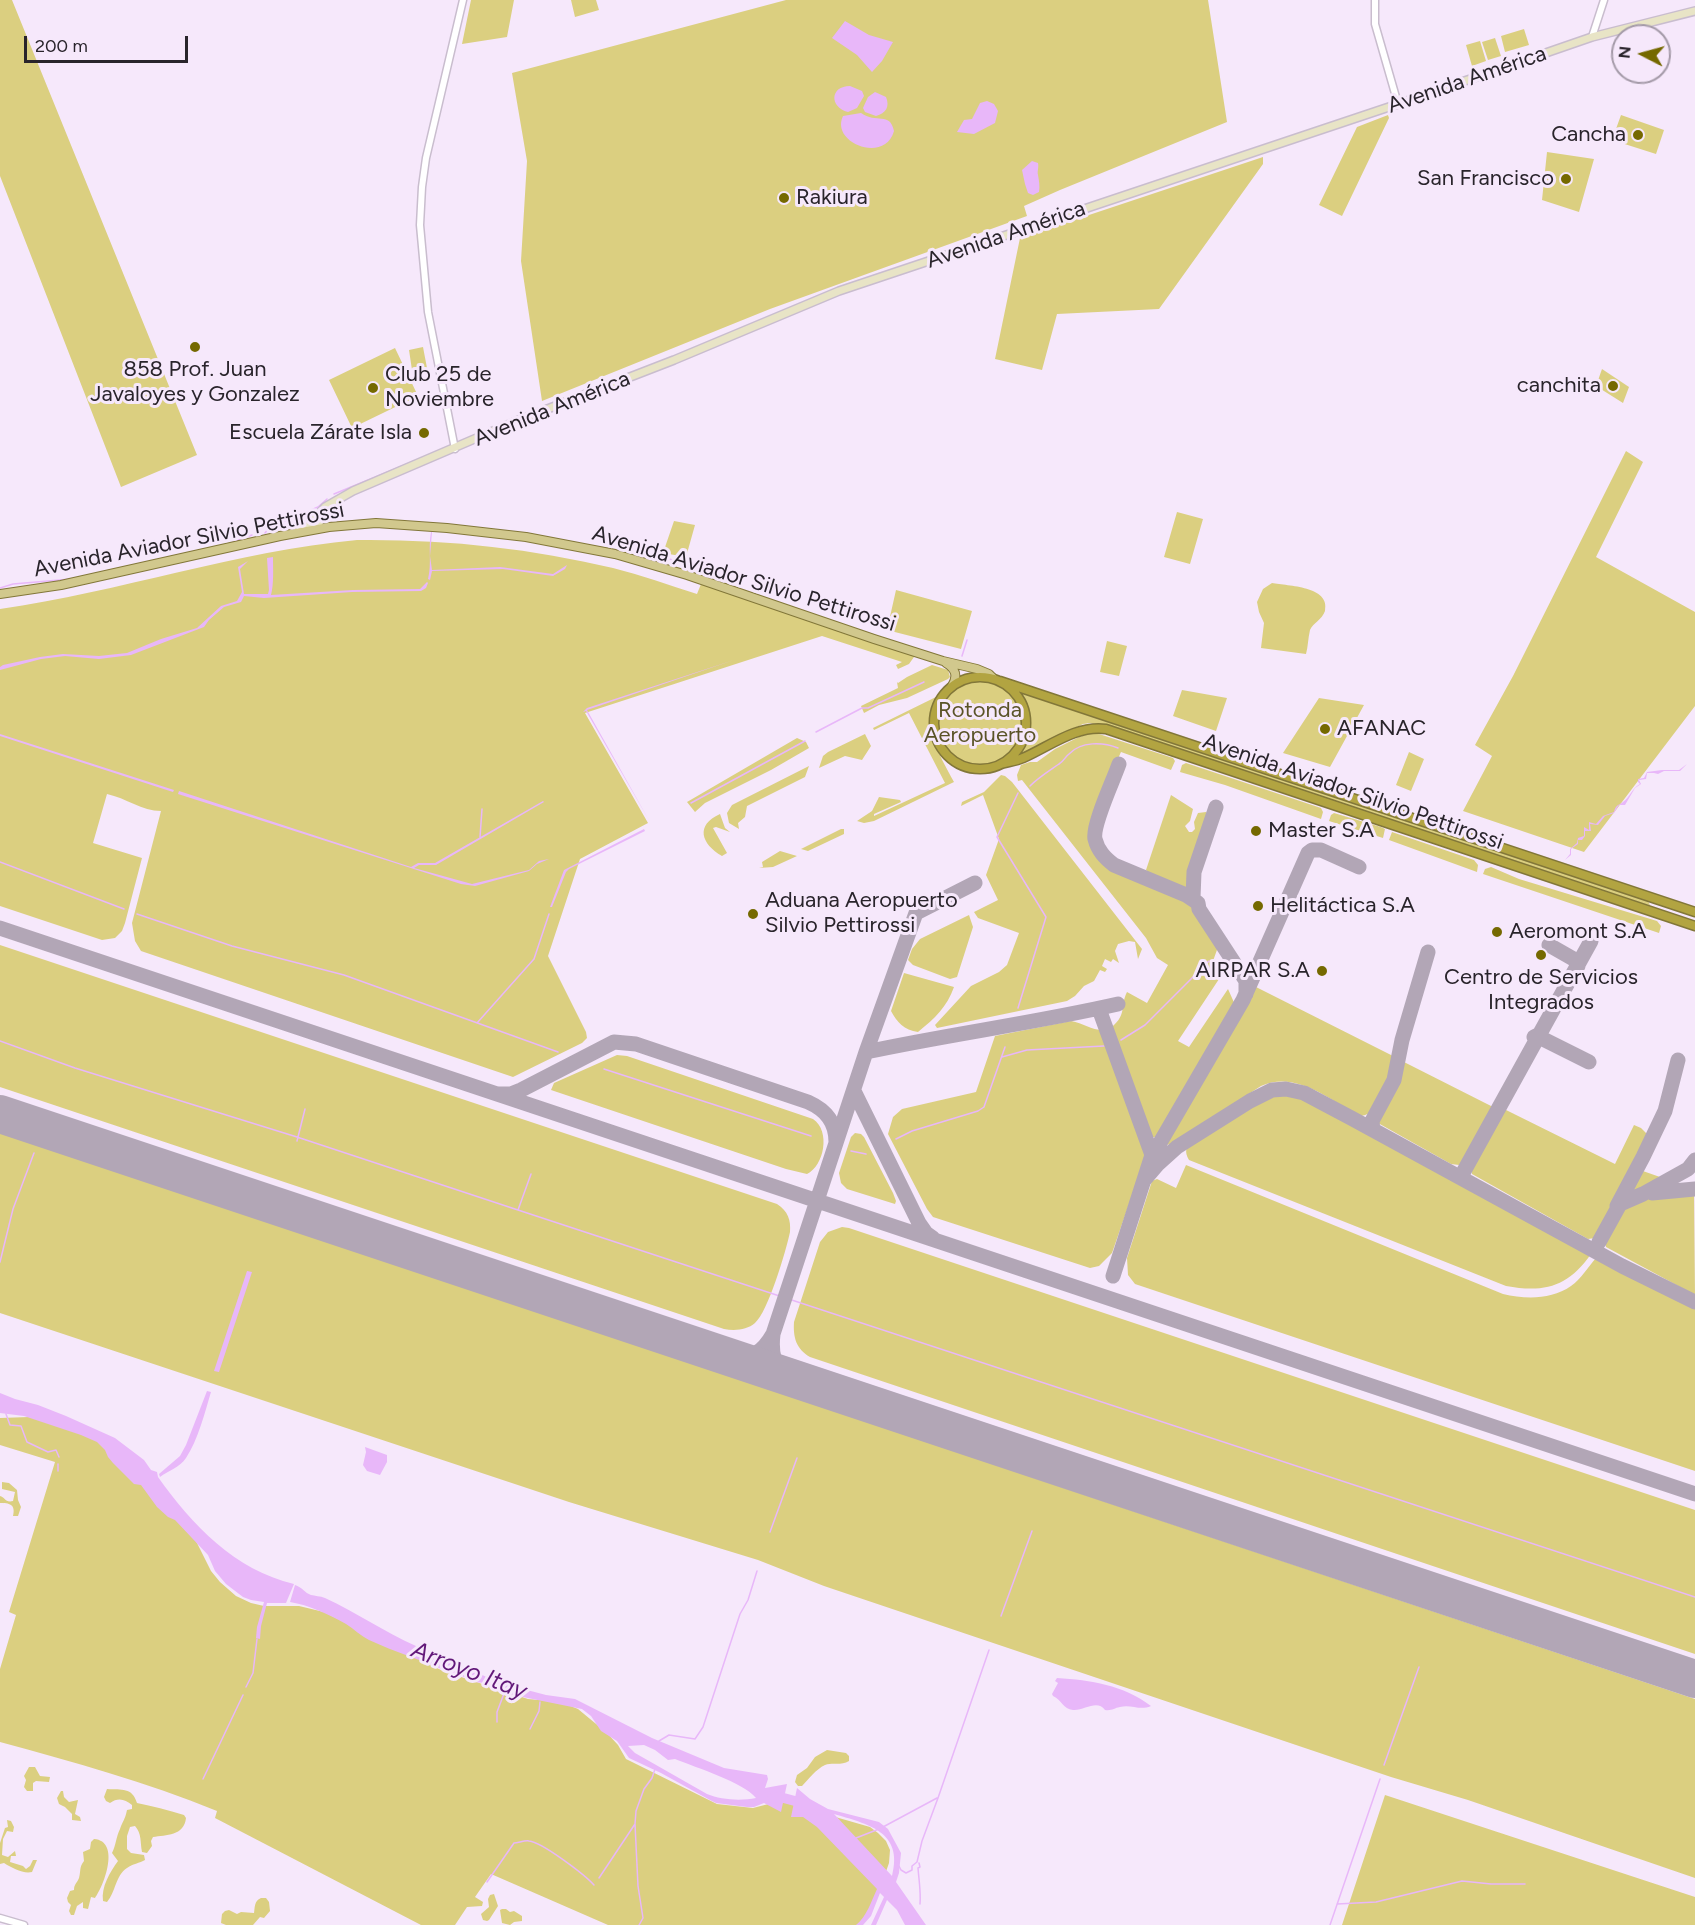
<!DOCTYPE html>
<html>
<head>
<meta charset="utf-8">
<style>
  body { margin:0 }
  #map { position:relative; width:1695px; height:1925px; overflow:hidden; background:#f6e8fb; font-family:Figtree,sans-serif }
  canvas { display:block }
  .north { position:absolute; left:1611px; top:24px; width:60px; height:60px; box-sizing:border-box; background:#f6e8fb; border:2px solid #a49aa8; border-radius:50%; rotate:276deg; font-size:16px; font-weight:700; line-height:24px; text-align:center; color:#29242b }
  .north::after { content:''; display:block; margin:auto; width:21px; height:27px; background:#756900; clip-path:polygon(50% 0,100% 100%,50% 72%,0 100%) }
  .scale { position:absolute; left:24px; top:36px; width:164px; height:27px; box-sizing:border-box; border:3px solid #29242b; border-top:0; padding-left:8px; font-size:18px; line-height:21px; white-space:nowrap; color:#29242b; -webkit-text-stroke:4px #f6e8fb; paint-order:stroke }
</style>
</head>
<body>
<div id="map">
<canvas width="1695" height="1925"></canvas>
<div class="north">N</div>
<div class="scale">200 m</div>
</div>
<script>
const ctx = document.querySelector('canvas').getContext('2d');
ctx.lineJoin = 'round';
function paint(path, color) { ctx.fillStyle = color; ctx.fill(path, 'evenodd'); }
function stroke(path, color, width, dash) { ctx.strokeStyle = color; ctx.lineWidth = width; ctx.lineCap = dash ? 'butt' : 'round'; ctx.setLineDash(dash || []); ctx.stroke(path); }
function drawText(font, color, halo, rows, align = 'center') {
  ctx.font = font + ' Figtree,sans-serif'; ctx.lineWidth = 6; ctx.setLineDash([]); ctx.textBaseline = 'middle'; ctx.strokeStyle = halo; ctx.fillStyle = color; for (const [text, x, y, turn = 0] of rows) {
    ctx.save(); ctx.translate(x, y); ctx.rotate((+turn || 0) * Math.PI / 180); ctx.textAlign = isNaN(turn) ? turn : align; if (halo) ctx.strokeText(text, 0, 0); ctx.fillText(text, 0, 0); ctx.restore();
  }
}
paint(new Path2D(`
  M0,0H12L197,455L121,487L0,176Z
  M471,0H514L507,37L462,44Z
  M571,0H596L599,10L575,17Z
  M786,0H1208L1227,122L1060,190L1024,206L1027,216L770,309L542,401L521,261L527,161L512,73Z
  M1524,29L1529,45L1505,52L1501,36Z
  M1495,38L1501,56L1488,60L1482,42Z
  M1480,41L1486,61L1472,66L1466,45Z
  M1388,115L1389,118L1342,216L1319,205L1357,127Z
  M1621,115L1664,130L1656,154L1612,140Z
  M1547,152L1594,159L1579,212L1542,200Z
  M1263,157V164L1159,309L1057,314L1042,370L995,359L1020,238Z
  M423,347L427,368L412,370L409,350Z
  M395,348L418,396L352,428L329,380Z
  M1602,369L1629,387L1623,403L1596,386Z
  M1626,451L1643,462L1596,557L1695,612V706L1584,852L1463,811L1492,756L1475,745L1513,676Z
  M1177,512L1203,519L1190,564L1164,557Z
  M674,521L695,525L686,557L663,553Z
  M357,540C443,539 529,548 613,568C641,575 669,585 697,594L701,584L855,637L913,655L914,657L909,664L898,669L896,665L902,662L822,636L585,713L648,823L580,859L548,956L586,1032L587,1038L582,1043L513,1077L141,951L135,941L132,923L161,811C142,811 126,798 107,794L93,843L142,858L125,923L122,931L115,938L102,940L0,906V609C120,592 236,551 357,540Z
  M1272,583C1288,586 1331,586 1325,611C1322,620 1313,623 1310,630C1308,638 1308,647 1306,654L1261,648L1264,623L1259,612L1257,602L1263,589Z
  M896,590L972,611L961,649L887,630Z
  M1107,641L1127,646L1119,676L1100,672Z
  M932,665L948,670L950,677L948,679L907,698L879,705L864,713L861,706L898,688L897,682L898,683L907,677Z
  M937 723a43 43 0 1 1 86 0a43 43 0 1 1-86 0Z
  M1016,688L1641,898L1648,901L1650,905L1639,904L1106,725L1090,723L1083,724L1018,756C1034,733 1033,709 1016,688Z
  M1182,690L1227,698L1216,731L1173,716Z
  M938,696C923,730 938,752 954,782L874,821L864,823L857,821L872,811L879,797L900,800L901,802L874,814V816L945,783L909,713L874,730L873,728Z
  M1319,698L1364,705L1330,767L1283,753Z
  M1092,733L1099,734L1173,758L1175,761L1171,770L1121,752L1111,774L1089,836L1098,855L1114,869L1191,904L1218,947L1213,961L1221,976L1178,1041L1189,1047L1228,989L1236,1007L1157,1138L1153,1137L1151,1134L1112,1027C1127,1014 1120,1006 1127,992L1147,1003L1168,965L1157,958L1146,938L1022,780L1018,781L1017,775L1021,765L1030,762H1037L1055,749L1079,737Z
  M865,734L871,746L862,760L845,756L819,768L823,756L828,752Z
  M797,738L806,742L809,748L771,770L705,803L695,812L687,802Z
  M1409,752L1424,759L1411,791L1396,785Z
  M1186,763L1321,808L1323,812L1321,819L1225,785L1180,772L1182,765Z
  M809,766L805,777L747,806L745,817L738,823L739,829L729,823L727,813L732,805Z
  M1001,775L1005,776L1012,782L1142,949L1138,959L1135,942L1129,941L1118,944L1115,951L1119,963L1113,959L1111,962L1105,959L1102,966L1107,969L1105,972L1100,970L1094,981L1084,986L1075,996L1067,1001L937,1028L935,1025L971,986L999,972L1007,965L1019,933L978,918L974,912L998,900L986,875L999,839L983,795L961,806L962,802L984,792Z
  M1171,795L1193,809L1190,821L1185,826L1189,832H1192L1195,829L1194,822L1198,813L1206,812L1208,816L1191,868L1188,889L1149,874L1146,870Z
  M1334,813L1381,827L1385,829L1383,838L1329,821L1331,815Z
  M720,814L725,828L730,832L716,827L713,828L727,853L722,856C701,844 695,825 720,814Z
  M841,829H844V834L808,851L801,849Z
  M1392,832L1474,860L1478,865L1477,872L1389,840Z
  M780,851L797,856L773,867L759,868L763,867L762,862Z
  M1491,867L1519,879L1657,921L1661,926L1659,933L1483,874L1485,869Z
  M969,915L973,927L957,977L950,979L913,965L908,960L912,949L920,939Z
  M0,945L777,1204C788,1211 791,1220 790,1232C786,1251 768,1312 755,1323C747,1330 735,1331 724,1329L0,1087Z
  M904,973L954,987C947,1007 935,1018 918,1032C904,1030 897,1022 891,1011Z
  M1254,986L1393,1056C1391,1075 1385,1113 1361,1116C1330,1101 1297,1070 1261,1086L1171,1144L1166,1145V1137Z
  M1071,1021C1083,1023 1091,1030 1103,1030L1106,1035L1149,1150L1147,1161L1138,1178L1112,1253L1099,1266L1090,1268L933,1217L927,1209L888,1134L893,1117L902,1109L976,1092L995,1036Z
  M617,1055L627,1056L813,1119C831,1131 824,1166 807,1174L786,1169L551,1090L554,1083Z
  M1402,1061L1495,1108L1465,1160L1459,1165L1451,1164L1378,1123L1377,1117L1392,1090Z
  M1280,1093L1297,1095L1312,1102L1591,1254C1568,1287 1544,1293 1506,1286L1189,1160C1184,1152 1186,1146 1192,1140L1267,1096Z
  M1502,1108L1615,1164L1634,1125L1641,1128L1649,1136L1595,1238L1588,1239L1472,1174L1471,1164Z
  M0,1132L1695,1699V1878L1468,1800L1391,1777L824,1586L758,1560L569,1502L0,1313Z
  M855,1133L861,1134L864,1137L893,1193L896,1201L895,1204L847,1189L841,1183L839,1173L851,1137Z
  M1186,1165L1503,1294C1525,1299 1551,1300 1571,1286C1581,1279 1588,1267 1596,1258L1599,1257L1695,1308V1471L1135,1284L1128,1275L1127,1258L1152,1181L1157,1179L1176,1188Z
  M1640,1170L1660,1177L1629,1194L1628,1192Z
  M1694,1193L1695,1295L1606,1247L1605,1238L1621,1208L1627,1203L1647,1195Z
  M842,1227L849,1228L1695,1510V1654L810,1357C796,1349 793,1337 794,1322L820,1242L828,1232Z
  M29,1417L42,1420L102,1440L196,1541L211,1571L220,1582L236,1596L251,1603L264,1606H299L324,1612L443,1671L528,1699L561,1702L578,1709L607,1733L618,1745L626,1759L717,1804L753,1808L780,1801L870,1827L878,1833L886,1841L890,1850L889,1863L880,1889L861,1925H608L491,1874L475,1897L483,1902L482,1906L467,1907L455,1925H421L215,1818L217,1811C146,1782 74,1762 0,1742V1669L16,1615L9,1612L55,1462L0,1445V1418Z
  M2,1482L9,1483L17,1490L18,1500L21,1507L18,1516H13C16,1504 9,1503 0,1503V1496C5,1497 5,1503 13,1501L15,1492L2,1489Z
  M827,1750L846,1753L849,1756V1761C841,1766 833,1762 825,1765C816,1769 808,1780 802,1786H798L795,1782L797,1775L807,1768L815,1757Z
  M29,1767H35L40,1776L50,1777L49,1782L36,1781L33,1783V1791H27L24,1787L26,1780L24,1776Z
  M107,1789C122,1790 132,1787 137,1803C152,1806 168,1810 184,1815L186,1818C184,1836 166,1835 153,1837L151,1841L152,1846L147,1853L142,1852C140,1842 142,1834 135,1826L130,1827L127,1836V1849L131,1853L144,1855L145,1860C140,1863 132,1864 127,1868C115,1876 116,1892 107,1902L103,1901C101,1887 110,1872 118,1861L112,1853C116,1845 116,1837 120,1829C123,1820 125,1820 127,1810L132,1809V1805C125,1799 118,1797 110,1803L106,1801L104,1797Z
  M61,1791H63L64,1797L69,1802L78,1800L75,1814L80,1817L81,1821L72,1820V1814L65,1807L59,1804L57,1798Z
  M1385,1795L1695,1897V1925H1342Z
  M7,1820L11,1821L14,1827L13,1832L7,1831L3,1839L2,1855L8,1857L15,1851L16,1856H11L10,1862L23,1866L26,1869L30,1866L33,1860H37L32,1872C23,1874 12,1868 4,1863L0,1864V1843L5,1828L8,1827Z
  M94,1839C121,1841 104,1886 95,1898L91,1897L88,1909L83,1908V1902L77,1906L74,1915H71L69,1911L71,1905L68,1902L67,1898L70,1891L74,1890C74,1884 77,1883 79,1878C81,1871 79,1867 84,1861L83,1852L90,1849L91,1842Z
  M494,1894L498,1906L489,1920L487,1921L483,1920L481,1914L489,1907L488,1899L490,1895Z
  M261,1898H266L269,1902L270,1911L264,1918L260,1917L253,1925H226L221,1923L222,1914L225,1911L229,1910L237,1914L241,1912L254,1913C255,1907 254,1901 261,1898Z
  M502,1909H506L510,1912L514,1911L522,1916V1921L514,1922L510,1925L502,1923L500,1910Z`), '#dbcf80');
paint(new Path2D(`
  M845,21L869,35L893,42L882,61L872,72L857,55L832,38Z
  M850,86L862,91L864,96L857,108L848,112C829,107 830,86 850,86Z
  M875,92L886,97C890,107 886,113 876,116L865,112L863,108L868,97Z
  M987,101L994,104L998,111L995,123L974,134L957,132L964,120L972,119L980,103Z
  M861,113C876,124 890,111 894,131C885,164 830,143 843,116Z
  M1032,161L1038,163C1039,168 1037,171 1038,175C1039,181 1040,186 1039,192L1033,195L1028,193L1025,184L1022,170Z
  M431,532H432L430,556L432,570L500,567L553,574L567,565L565,569L553,576L503,569L432,571L430,580L428,579C432,564 428,547 431,532Z
  M273,557C273,569 274,584 271,595L353,590L420,589L427,582L428,583L426,588L421,591L352,592L264,598L244,596L241,602L224,607L209,620L204,627L131,655L99,659L65,656L41,659L0,670V667L3,665L40,657L63,654L99,656L127,653L161,639L197,628L221,606L237,601L242,592L238,567L248,561L240,569L244,594H268L269,590L267,558Z
  M734,660L587,710L650,822L586,711L583,712L587,708Z
  M0,734L174,790L173,792L0,736Z
  M1687,764L1680,771H1664L1658,774L1654,773H1647L1646,779L1639,780L1641,784L1635,788L1625,805H1619L1614,813L1605,816L1598,825L1590,824L1591,831H1585V836L1582,840H1578V844L1571,849V855L1565,860L1570,854V849L1577,843L1578,838L1584,836V827L1589,830V822L1596,824L1603,816L1614,812C1616,804 1618,806 1623,802C1630,797 1632,788 1640,784L1638,782V779L1644,778L1647,772L1662,770H1679Z
  M179,791L411,867L418,863H435L543,801L544,802L436,865H419L414,868L472,884L529,870L539,861L549,859L537,864L529,871L475,886L461,884L178,794Z
  M644,829L645,831L569,869L566,872L552,907H550L564,870Z
  M247,1271L252,1272L219,1372L214,1371Z
  M207,1391L211,1392C205,1412 198,1440 186,1458C180,1467 168,1471 160,1477L159,1474L180,1456L186,1445Z
  M0,1393L15,1399L38,1405L66,1416L115,1438L144,1460L151,1470L157,1472L158,1477C192,1525 235,1570 294,1584L286,1603H267L261,1626L260,1639L256,1638L257,1627L264,1602L251,1600L243,1597L226,1584L215,1571L208,1555L175,1520L168,1517L157,1507L141,1485L134,1484L113,1463L108,1457L105,1450L97,1442L81,1435L24,1416L0,1413Z
  M365,1447L387,1455V1462L380,1475L367,1471L363,1465L366,1452Z
  M295,1585C302,1587 305,1593 311,1595C315,1596 320,1596 325,1598C356,1612 384,1632 416,1646C425,1650 448,1656 454,1662L491,1679L527,1690L546,1695L575,1699L652,1738L724,1768L767,1775L768,1779L765,1788L787,1784L781,1812L764,1803L754,1807H747L716,1803L710,1800L661,1773L629,1758L617,1741L601,1731L591,1716L582,1709L508,1694L500,1691L499,1688H490L485,1683L474,1682L456,1673L448,1672C422,1660 395,1652 369,1640C361,1636 354,1629 346,1624C328,1614 309,1605 290,1602ZM644,1745L655,1750L668,1760L675,1759C697,1768 743,1782 756,1798C741,1801 721,1800 707,1794L635,1753L628,1746Z
  M1057,1678C1091,1680 1123,1685 1151,1706C1140,1711 1131,1704 1120,1707C1114,1708 1112,1711 1105,1710C1097,1699 1084,1711 1073,1710C1063,1709 1062,1700 1053,1696L1052,1694L1058,1683L1055,1681Z
  M797,1788L810,1799L828,1809L879,1822L888,1829L901,1853L899,1873L896,1882L926,1925H905L897,1910L887,1900L876,1925H871L884,1897L880,1893L871,1916L863,1925H856C867,1916 871,1902 877,1889L817,1827L803,1817H791ZM834,1814C867,1824 904,1831 892,1876Z`), '#e8b7f9');
stroke(new Path2D(`
  M334,494L414,461
  M265,533L269,528L318,507L327,499
  M233,542L252,535
  M639,551L684,563
  M0,588L13,584L71,579
  M962,656L967,640
  M816,732L862,708H868L924,682
  M1030,786C1039,777 1049,771 1059,764C1064,761 1065,757 1069,754C1081,741 1103,742 1118,748
  M691,803L805,741
  M480,837L482,809
  M0,862L124,909
  M137,914L232,946L344,975L558,1052
  M1018,1008L1046,917L997,837L1018,793
  M477,1023L534,959L549,914
  M1121,1040L1145,1025L1209,961
  M0,1041L75,1068L297,1137L518,1210L531,1174
  M1002,1057L1027,1050L1104,1046
  M604,1069L811,1136
  M896,1139L912,1131L978,1111L984,1107L1005,1047
  M297,1141L305,1109
  M851,1151L866,1154
  M518,1210L1695,1597
  M0,1262L13,1209L34,1153
  M6,1414L10,1425L21,1426L27,1442L48,1452L56,1450L59,1457
  M58,1471V1464
  M770,1532L797,1458
  M1001,1616L1032,1531
  M246,1687L253,1673L257,1639
  M497,1722V1712L505,1691
  M530,1729L539,1711L540,1702
  M659,1741L669,1735L695,1739L703,1727L740,1614L748,1600L757,1571
  M1384,1765L1419,1667
  M203,1779L243,1695
  M635,1824L638,1886L643,1918L639,1925
  M883,1827L937,1798
  M856,1838L879,1829
  M919,1863L920,1867L918,1868C919,1881 921,1892 920,1904
  M899,1866L901,1870L906,1873L912,1870V1866L917,1862L922,1841L938,1798L989,1650
  M599,1878L635,1824L636,1811L644,1789L652,1778L655,1769
  M487,1882L514,1843C518,1843 525,1840 529,1841C542,1842 585,1875 594,1885
  M1337,1904L1376,1902L1462,1881L1491,1884H1525
  M1330,1925L1380,1779`), '#e8b7f9', 1.5);
stroke(new Path2D(`
  M772,1798L780,1797L806,1804`), '#e8b7f9', 10);
stroke(new Path2D(`
  M1119,764C1114,779 1092,825 1095,839C1098,851 1105,858 1114,865L1186,895L1198,903L1199,909L1246,981V994
  M1193,898L1194,872L1216,807
  M0,928L1695,1494
  M1549,945L1577,961L1578,966
  M1099,1009L1152,1155L1113,1276
  M1534,1037L1540,1034L1543,1039L1589,1062
  M866,1052L916,913L975,883
  M854,1091L919,1223L926,1233L933,1238
  M499,1094H511L521,1090L614,1042L636,1044L808,1102C826,1110 836,1122 836,1142
  M1373,1130L1372,1121L1394,1080L1402,1040L1428,952
  M1150,1168L1161,1141L1243,1000L1308,853L1312,850H1321L1359,867
  M1464,1171L1591,941
  M1145,1179L1157,1165L1177,1147L1250,1101L1272,1090L1286,1089L1304,1093L1353,1119L1622,1266L1695,1302
  M1652,1193L1695,1189
  M1617,1206L1643,1157L1665,1111L1678,1060
  M1599,1242L1620,1204L1643,1194L1688,1169L1695,1160
  M773,1334L866,1052C950,1034 1035,1023 1118,1004
  M730,1357C752,1359 762,1353 773,1334C771,1351 773,1367 788,1377`), '#b2a6b6', 15);
stroke(new Path2D(`
  M0,1114L1695,1679`), '#b2a6b6', 38);
const tertiary = new Path2D(`
  M1375,0V24L1398,104
  M1592,37L1604,0
  M455,449L428,312L420,225L422,187L426,158L463,0
  M0,1918L24,1925`);
const secondary = new Path2D(`
  M315,529L329,507
  M297,532L310,524L325,507L353,491L514,422L674,360L839,291L1398,104L1592,37L1695,11`);
const primary = new Path2D(`
  M0,594L61,585L280,536L329,527L376,523L447,528L526,537L615,554L687,575L874,639L943,661L977,669L989,674L993,678
  M946,663C956,669 958,676 952,686`);
const motorway = new Path2D(`
  M934 723a46 46 0 1 1 92 0a46 46 0 1 1-92 0Z
  M1000,681L1695,912
  M1001,764C1008,762 1016,761 1023,758C1050,746 1076,725 1106,729L1695,926`);
stroke(tertiary, '#c9bdce', 9);
stroke(secondary, '#c9bdce', 10);
stroke(primary, '#827739', 10);
stroke(motorway, '#827739', 11);
stroke(tertiary, '#fff', 6);
stroke(secondary, '#e8e4c6', 7);
stroke(primary, '#d1c88d', 8);
stroke(motorway, '#b2a441', 8);
for (const [x, y, r, color] of [
  [1638,135,6,"#756900"],
  [1566,179,6,"#756900"],
  [784,198,6,"#756900"],
  [195,347,6,"#756900"],
  [1613,386,6,"#756900"],
  [373,388,6,"#756900"],
  [424,433,6,"#756900"],
  [1325,729,6,"#756900"],
  [1256,831,6,"#756900"],
  [1258,906,6,"#756900"],
  [753,914,6,"#756900"],
  [1497,932,6,"#756900"],
  [1541,955,6,"#756900"],
  [1322,971,6,"#756900"]
]) { const dot = new Path2D(); dot.arc(x, y, r, 0, 2 * Math.PI); ctx.fillStyle = color; ctx.fill(dot); stroke(dot, '#f6e8fb', 2); }
drawText('22px', '#29242b', '#f6e8fb', [
  ["Avenida América",1467,80,-19],
  ["Avenida América",1006,235,-19],
  ["Avenida América",552,409,-22],
  ["Avenida Aviador Silvio Pettirossi",189,540,-11],
  ["Avenida Aviador Silvio Pettirossi",744,579,17],
  ["Avenida Aviador Silvio Pettirossi",1353,792,19]
]);
drawText('22px', '#29242b', '#f6e8fb', [
  ["Cancha",1626,135,"right"],
  ["San Francisco",1554,179,"right"],
  ["Rakiura",796,198],
  ["858 Prof. Juan",195,370,"center"],
  ["Javaloyes y Gonzalez",195,395,"center"],
  ["Club 25 de",385,375],
  ["Noviembre",385,400],
  ["canchita",1601,386,"right"],
  ["Escuela Zárate Isla",412,433,"right"],
  ["AFANAC",1337,729],
  ["Master S.A",1268,831],
  ["Aduana Aeropuerto",765,901],
  ["Silvio Pettirossi",765,926],
  ["Helitáctica S.A",1270,906],
  ["Aeromont S.A",1509,932],
  ["AIRPAR S.A",1310,971,"right"],
  ["Centro de Servicios",1541,978,"center"],
  ["Integrados",1541,1003,"center"]
], 'left');
drawText('22px', '#5a5327', '#f6e8fb', [
  ["Rotonda",980,711],
  ["Aeropuerto",980,736]
]);
drawText('italic 24px', '#621879', '#f6e8fb', [
  ["Arroyo Itay",469,1671,21]
]);
</script>
</body>
</html>
